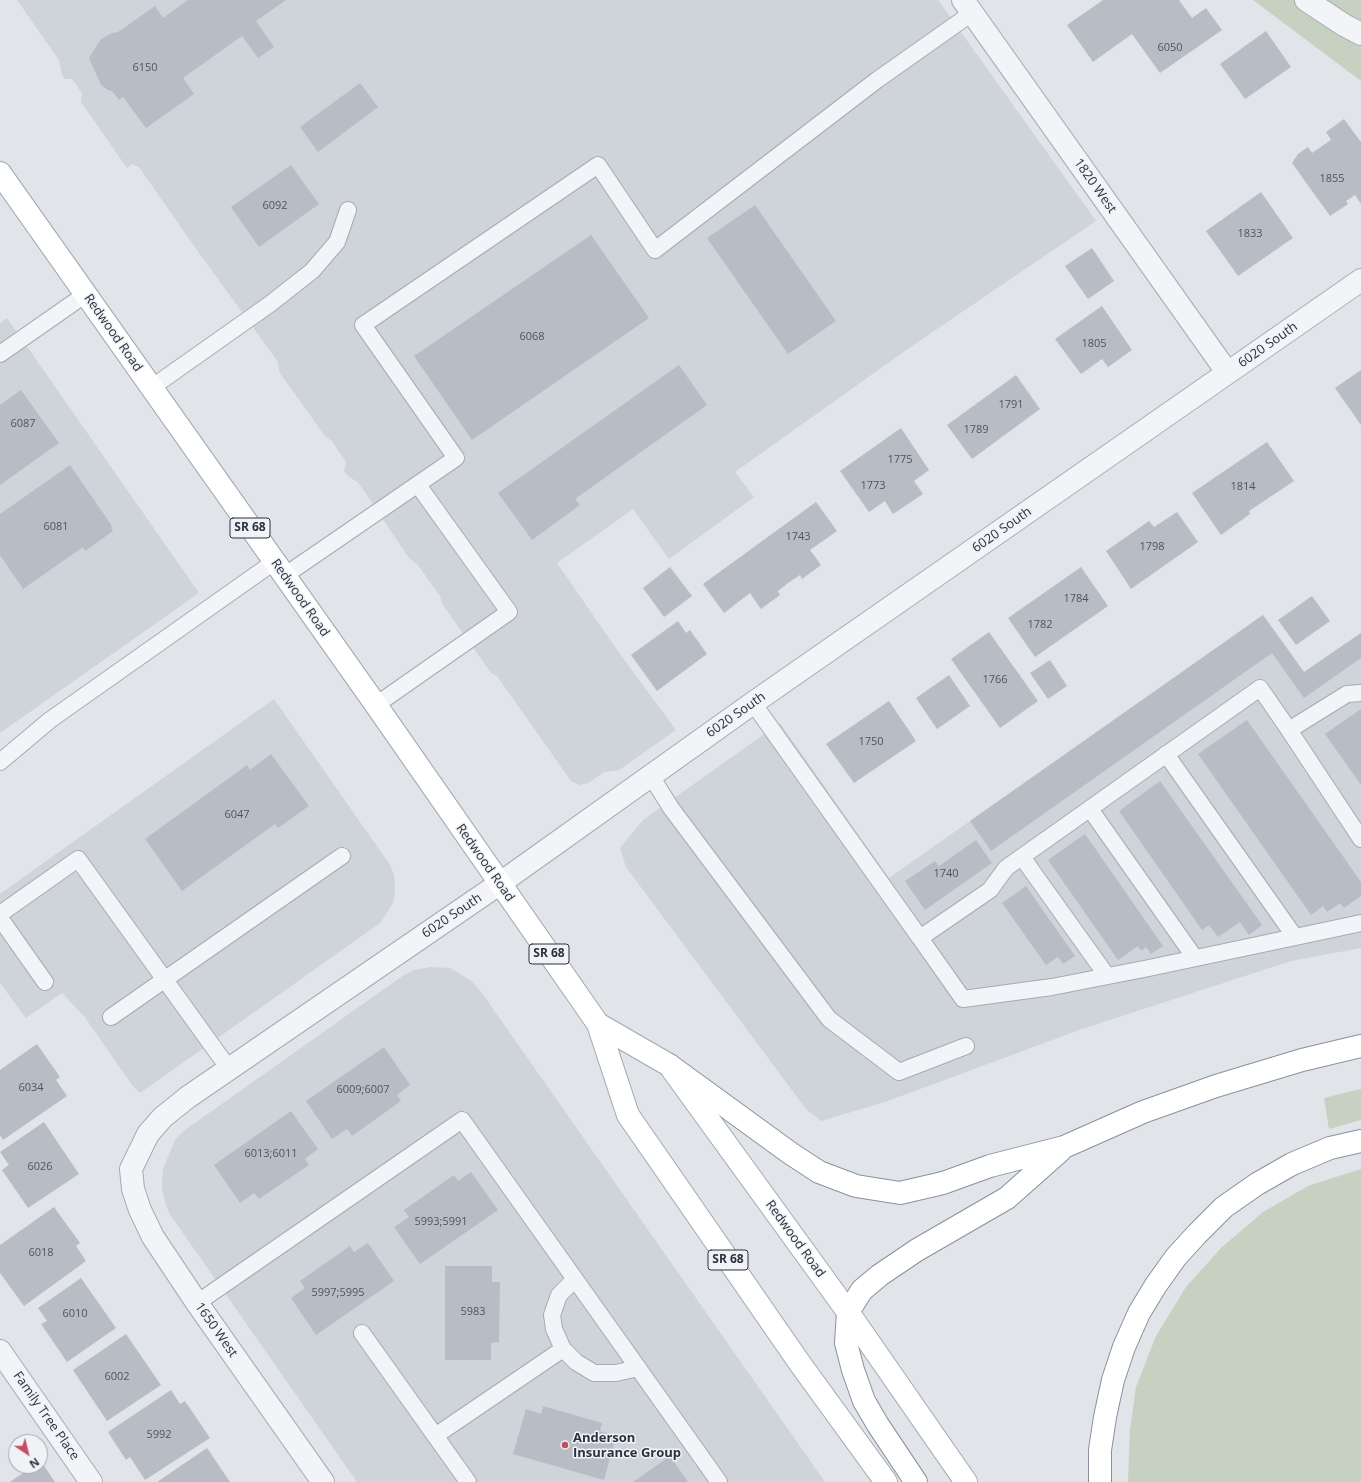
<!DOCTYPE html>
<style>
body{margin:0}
#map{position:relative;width:1361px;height:1482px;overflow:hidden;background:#e1e4e8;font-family:"Open Sans",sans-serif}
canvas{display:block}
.north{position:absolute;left:8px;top:1434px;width:40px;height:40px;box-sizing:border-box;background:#f0f2f6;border:1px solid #a1a5ad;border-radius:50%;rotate:145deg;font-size:11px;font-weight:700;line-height:16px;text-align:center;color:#2a323f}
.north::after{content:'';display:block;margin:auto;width:14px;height:18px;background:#c44f61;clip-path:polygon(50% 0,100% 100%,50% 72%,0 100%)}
</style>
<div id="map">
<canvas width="1361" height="1482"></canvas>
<div class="north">N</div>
</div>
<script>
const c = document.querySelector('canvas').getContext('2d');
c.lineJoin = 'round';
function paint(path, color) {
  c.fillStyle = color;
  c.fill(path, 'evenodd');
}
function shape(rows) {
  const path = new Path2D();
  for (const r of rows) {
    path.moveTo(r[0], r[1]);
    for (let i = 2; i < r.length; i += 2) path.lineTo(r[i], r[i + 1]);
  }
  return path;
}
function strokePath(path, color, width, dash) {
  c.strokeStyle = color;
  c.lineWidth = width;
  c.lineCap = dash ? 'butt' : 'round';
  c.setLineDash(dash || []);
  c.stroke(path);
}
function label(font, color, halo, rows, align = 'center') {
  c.font = font + ' "Open Sans",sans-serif';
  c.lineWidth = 3;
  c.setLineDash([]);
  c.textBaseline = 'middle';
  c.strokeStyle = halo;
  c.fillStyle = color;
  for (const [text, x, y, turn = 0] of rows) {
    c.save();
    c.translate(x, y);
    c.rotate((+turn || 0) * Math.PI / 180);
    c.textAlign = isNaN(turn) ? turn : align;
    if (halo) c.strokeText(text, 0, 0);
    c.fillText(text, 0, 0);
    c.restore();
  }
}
const built = shape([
 [17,0,938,0,1096,221,909,348,735,472,754,497,669,559,633,509,557,563,617,650,676,730,619,770,604,772,588,783,580,785,571,781,497,676,491,673,448,612,442,603,440,596,417,564,409,558,358,482,349,477,344,471,346,462,332,441,325,436,282,376,279,371,278,362,192,243,139,167,132,164,127,168,81,102,82,93,72,79,65,79,62,75,59,60],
 [7,318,199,593,0,733,0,323],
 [1263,615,1304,672,1361,633,1361,948,1291,961,1082,1029,885,1102,821,1121,806,1109,626,867,620,848,643,820,780,723,889,878],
 [274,699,390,865,394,875,395,890,393,903,380,923,373,928,140,1093,132,1085,84,1016,62,993,26,1018,0,983,0,894],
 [430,967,450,968,470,980,479,989,825,1482,357,1482,169,1213,165,1202,162,1187,163,1169,175,1140,185,1130,404,975,415,970]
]);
const green = shape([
 [1253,0,1361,0,1361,81],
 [1361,1089,1361,1120,1329,1129,1324,1098],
 [1361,1169,1361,1482,1128,1482,1130,1430,1136,1387,1156,1336,1186,1287,1221,1248,1263,1212,1308,1186]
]);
const building = shape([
 [188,0,286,0,256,21,274,47,258,58,242,36,183,78,194,94,146,128,123,97,119,100,112,91,108,90,101,85,89,58,101,39,112,33,118,32,155,6,163,18],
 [1103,0,1179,0,1192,18,1206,8,1222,30,1160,73,1132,34,1093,62,1067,25],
 [1266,31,1291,67,1245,99,1220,64],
 [360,83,378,107,318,152,300,127],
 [1344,119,1361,142,1361,204,1355,195,1346,201,1348,204,1330,216,1292,163,1298,154,1308,147,1312,153,1331,140,1326,132],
 [291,165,319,204,259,247,231,207],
 [1261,192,1293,238,1238,276,1206,231],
 [755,205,836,321,788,354,707,238],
 [591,235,649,318,472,440,414,356],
 [1092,248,1114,281,1088,299,1065,266],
 [1102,306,1132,350,1108,367,1102,359,1081,374,1055,339],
 [679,365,707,405,575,499,580,505,532,540,498,493],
 [1361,370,1361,425,1335,388],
 [1016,375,1040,409,972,459,947,425],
 [21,390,59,443,0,485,0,405],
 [901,428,929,470,914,481,923,494,893,514,885,501,869,512,840,471],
 [1267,442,1294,481,1249,511,1250,514,1221,535,1192,493],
 [70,465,112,526,111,528,113,531,85,551,83,547,23,589,0,555,0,514],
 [816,502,837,531,810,550,821,565,802,579,800,575,788,583,778,591,780,595,761,609,750,593,724,613,703,584],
 [1177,512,1198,542,1131,589,1106,551,1149,521,1154,527],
 [670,567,692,596,664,617,643,588],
 [1081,567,1108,606,1035,657,1008,618],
 [1312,596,1330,621,1296,645,1278,620],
 [1263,615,1304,672,1361,633,1361,658,1304,698,1272,653,991,851,970,821],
 [678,621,686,633,690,630,707,654,657,691,631,655],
 [989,632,1038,701,1000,728,951,659],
 [1050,660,1067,686,1048,699,1030,673],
 [949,675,970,706,937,729,916,698],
 [889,701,916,741,854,783,826,744],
 [1361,709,1361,785,1325,734],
 [1247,720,1361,882,1361,896,1344,908,1340,903,1327,912,1323,906,1311,915,1198,754],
 [271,754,309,806,278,828,275,824,182,891,145,839,247,765,250,770],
 [1160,781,1262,925,1249,935,1240,922,1218,937,1209,925,1202,930,1119,811],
 [1085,834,1163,946,1151,954,1146,947,1141,951,1138,946,1118,960,1048,860],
 [976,840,992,863,925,910,905,881,935,861,939,866],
 [1026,886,1075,956,1063,964,1058,957,1046,965,1002,903],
 [37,1044,60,1077,56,1080,67,1096,3,1140,0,1135,0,1070],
 [384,1047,410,1085,397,1095,401,1101,352,1136,347,1129,332,1139,306,1101],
 [291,1111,318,1149,305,1159,309,1165,259,1199,254,1193,240,1203,214,1165],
 [44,1122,79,1174,28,1208,2,1170,9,1165,0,1152],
 [471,1172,498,1210,420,1264,394,1227,409,1217,404,1210,454,1175,458,1181],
 [54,1207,80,1243,76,1246,86,1261,24,1306,0,1273,0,1245],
 [368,1243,394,1281,316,1335,291,1298,305,1288,300,1281,350,1246,354,1252],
 [445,1266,492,1266,492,1282,500,1282,499,1342,491,1343,491,1360,445,1360],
 [81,1278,116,1328,67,1362,41,1324,47,1321,38,1308],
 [126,1334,161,1385,107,1421,73,1370],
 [171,1390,180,1404,185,1401,210,1438,145,1480,130,1457,126,1460,108,1432],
 [543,1406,602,1423,600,1431,616,1436,604,1480,513,1454,526,1409,541,1414],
 [207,1448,230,1482,157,1482],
 [670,1456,688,1482,633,1482],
 [40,1460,55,1482,10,1482,33,1466,40,1466]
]);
const lane = shape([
 [0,354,86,294],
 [151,388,270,304,312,271,337,242,348,210],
 [284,576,456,458,363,325,598,165,655,250,877,80,972,13],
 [753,703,920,938,990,890,1006,868,1260,688,1289,730,1347,694,1361,693],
 [376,705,509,612,418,485],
 [1289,730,1361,839],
 [1166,754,1295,937],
 [0,762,50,720,274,562],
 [651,776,671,808,829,1019,899,1072,966,1046],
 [1090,809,1195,958],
 [1022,857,1107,976],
 [0,914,78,859,229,1069],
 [0,918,45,982],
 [920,938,963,999,1052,987,1149,968,1361,923],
 [111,1017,342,856],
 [575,1279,559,1295,552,1315,554,1329,563,1349,576,1362,594,1373,616,1373,638,1368],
 [197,1303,462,1120,719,1482],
 [362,1333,468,1482],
 [435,1436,563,1349]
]);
const street = shape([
 [963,0,1227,372],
 [1306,0,1344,25,1361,34],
 [0,1351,91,1482],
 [323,1482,197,1303,153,1237,140,1210,133,1189,131,1169,148,1134,163,1117,188,1097,499,884,753,703,1361,280]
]);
const primary = shape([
 [0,173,376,705,598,1024,628,1115,801,1365,886,1482],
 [598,1024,669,1065,848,1312,966,1482]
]);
const highway = shape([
 [669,1065,790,1153,819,1172,856,1186,900,1193,943,1183,990,1166,1064,1147,1143,1112,1216,1086,1302,1060,1361,1046],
 [916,1482,878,1425,864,1401,853,1370,846,1343,848,1312,862,1290,880,1275,917,1250,1007,1198,1060,1151],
 [1100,1482,1100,1450,1105,1417,1113,1380,1124,1347,1139,1313,1156,1285,1176,1257,1197,1234,1224,1207,1257,1184,1292,1164,1330,1148,1361,1141]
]);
const markers = [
 [565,1445,4,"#c44f61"]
];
const numberNames = [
 ["6050",1170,48],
 ["6150",145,68],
 ["1855",1332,179],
 ["6092",275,206],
 ["1833",1250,234],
 ["6068",532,337],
 ["1805",1094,344],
 ["1791",1011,405],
 ["6087",23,424],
 ["1789",976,430],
 ["1775",900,460],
 ["1773",873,486],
 ["1814",1243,487],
 ["6081",56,527],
 ["1743",798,537],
 ["1798",1152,547],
 ["1784",1076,599],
 ["1782",1040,625],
 ["1766",995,680],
 ["1750",871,742],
 ["6047",237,815],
 ["1740",946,874],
 ["6034",31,1088],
 ["6009;6007",363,1090],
 ["6013;6011",271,1154],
 ["6026",40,1167],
 ["5993;5991",441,1222],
 ["6018",41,1253],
 ["5997;5995",338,1293],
 ["5983",473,1312],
 ["6010",75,1314],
 ["6002",117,1377],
 ["5992",159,1435]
];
const shields = [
 [250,528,40],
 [549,954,40],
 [728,1260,40]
];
const shieldNames = [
 ["SR 68",250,528],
 ["SR 68",549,954],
 ["SR 68",728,1260]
];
const streetNames = [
 ["1820 West",1095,186,55],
 ["Redwood Road",113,333,55],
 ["6020 South",1268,345,-35],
 ["6020 South",1002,530,-35],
 ["Redwood Road",300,598,55],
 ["6020 South",736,715,-35],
 ["Redwood Road",485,863,55],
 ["6020 South",452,916,-34],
 ["Redwood Road",795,1239,54],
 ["1650 West",216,1330,55],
 ["Family Tree Place",46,1416,55]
];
const poiNames = [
 ["Anderson",573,1438],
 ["Insurance Group",573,1453]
];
paint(built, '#cfd3da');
paint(green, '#c6d1c2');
paint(building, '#b8bdc5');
strokePath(lane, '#a6abb2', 18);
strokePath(street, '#a6abb2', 24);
strokePath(primary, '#a1a8b3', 24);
strokePath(highway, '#89919e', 24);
strokePath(lane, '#f3f4f7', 16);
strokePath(street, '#f3f4f7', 22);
strokePath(primary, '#fff', 22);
strokePath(highway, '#fff', 22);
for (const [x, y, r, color] of markers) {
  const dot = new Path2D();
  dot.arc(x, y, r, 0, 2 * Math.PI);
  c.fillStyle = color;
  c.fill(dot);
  strokePath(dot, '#f0f2f6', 1.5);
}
label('11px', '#4e5560', null, numberNames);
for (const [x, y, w] of shields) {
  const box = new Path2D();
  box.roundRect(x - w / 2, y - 10, w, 20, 3);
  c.fillStyle = '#f0f2f6';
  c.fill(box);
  strokePath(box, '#2a323f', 1);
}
label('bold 12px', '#2a323f', null, shieldNames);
label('13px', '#2a323f', '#f0f2f6', streetNames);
label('bold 13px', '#2a323f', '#f0f2f6', poiNames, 'left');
</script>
